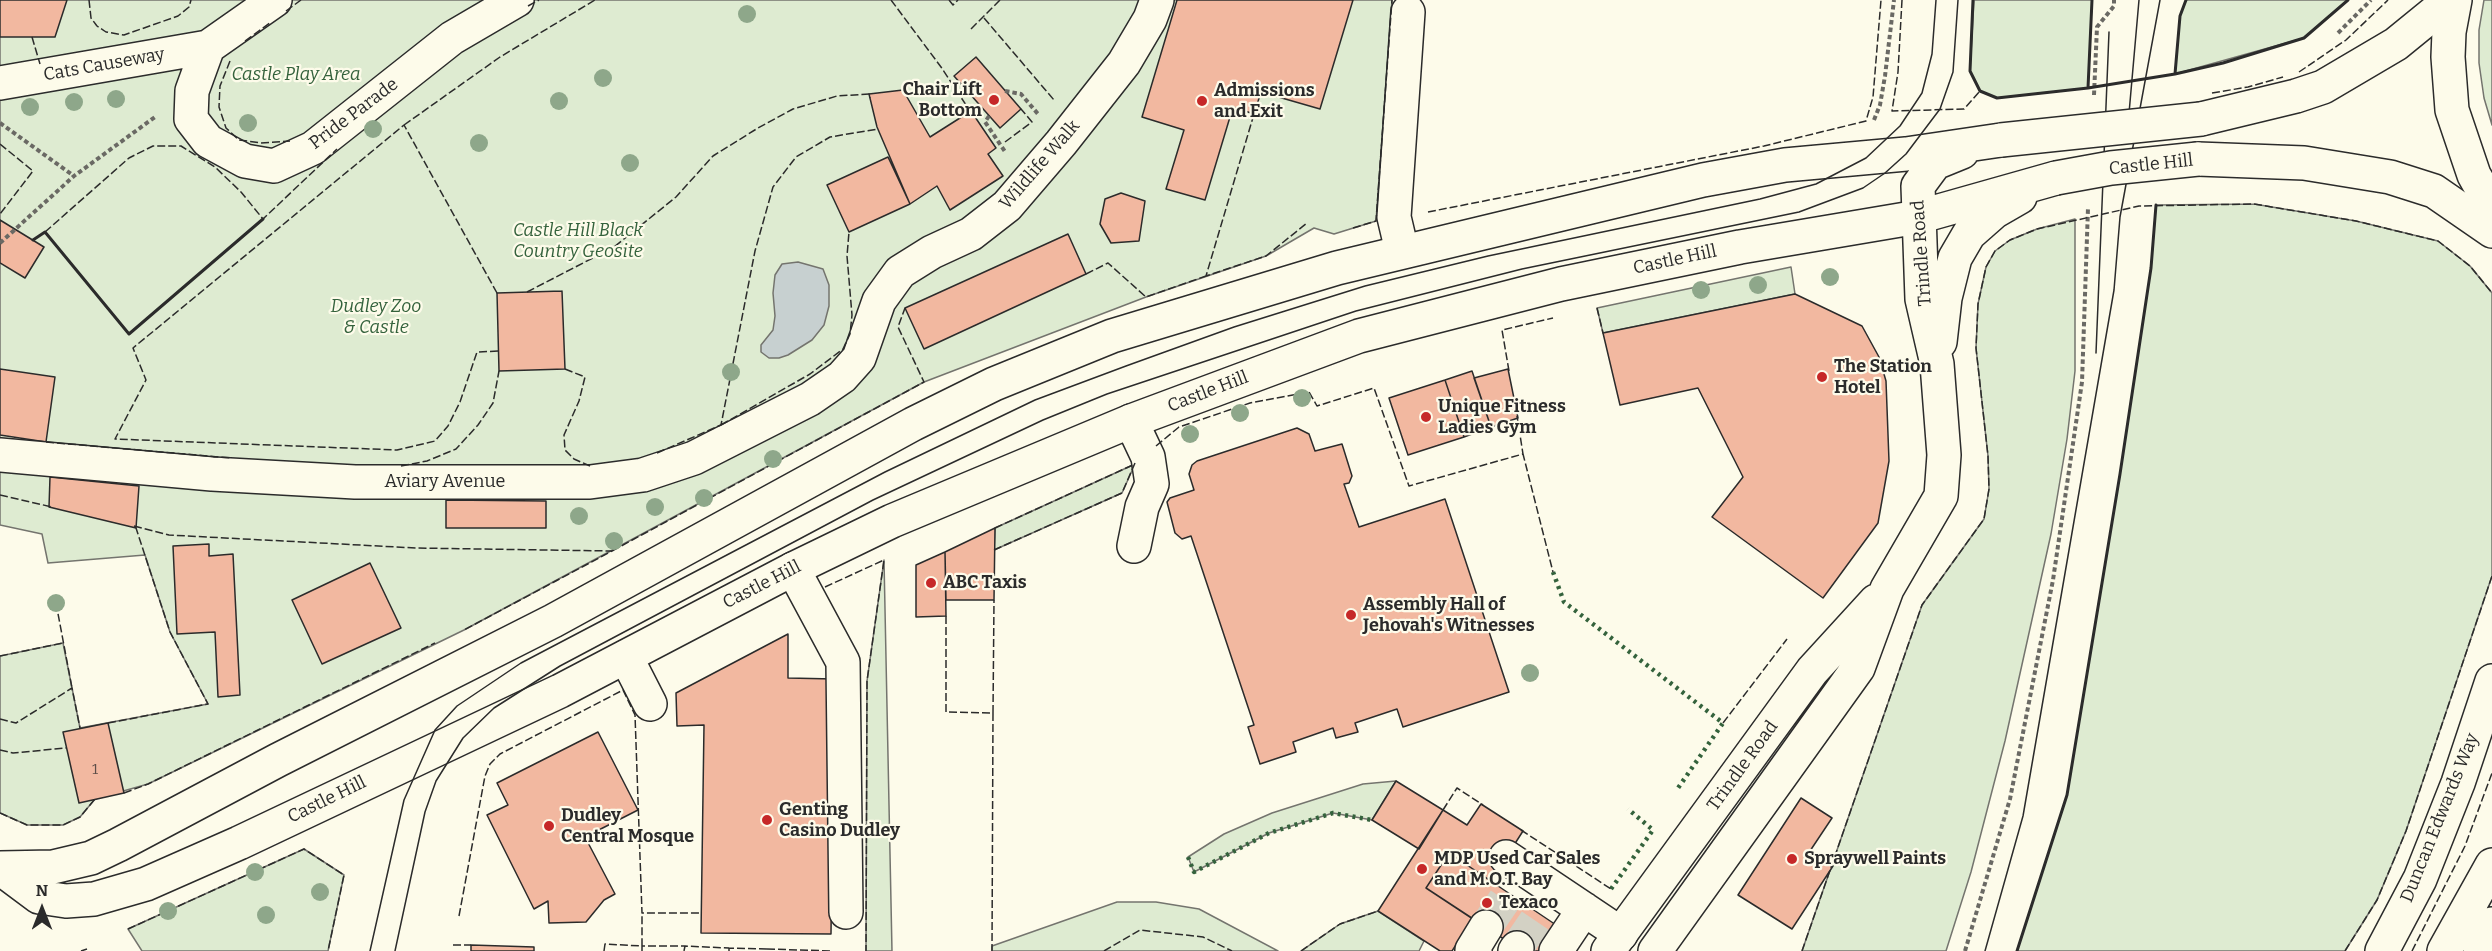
<!DOCTYPE html>
<style>
body{margin:0}
#map{position:relative;width:2492px;height:951px;overflow:hidden;background:#fdfbea;font-family:Bitter,serif}
canvas{display:block}
.north{position:absolute;left:12px;top:879px;width:60px;height:60px;-webkit-text-stroke:4px #fdfbea;paint-order:stroke;rotate:0deg;font-size:16px;font-weight:700;line-height:24px;text-align:center;color:#2b2b2b}
.north::after{content:'';display:block;margin:auto;width:21px;height:27px;background:#2b2b2b;clip-path:polygon(50% 0,100% 100%,50% 72%,0 100%)}
</style>
<div id="map">
<canvas width="2492" height="951"></canvas>
<div class="north">N</div>
</div>
<script>
const c = document.querySelector('canvas').getContext('2d');
c.lineJoin = 'round';
function paint(path, color) {
  c.fillStyle = color;
  c.fill(path, 'evenodd');
}
function shape(rows) {
  const path = new Path2D();
  for (const r of rows) {
    path.moveTo(r[0], r[1]);
    for (let i = 2; i < r.length; i += 2) path.lineTo(r[i], r[i + 1]);
  }
  return path;
}
function strokePath(path, color, width, dash) {
  c.strokeStyle = color;
  c.lineWidth = width;
  c.lineCap = dash ? 'butt' : 'round';
  c.setLineDash(dash || []);
  c.stroke(path);
}
function label(font, color, halo, rows, align = 'center') {
  c.font = font + ' Bitter,serif';
  c.lineWidth = 4.5;
  c.setLineDash([]);
  c.textBaseline = 'middle';
  c.strokeStyle = halo;
  c.fillStyle = color;
  for (const [text, x, y, turn = 0] of rows) {
    c.save();
    c.translate(x, y);
    c.rotate((+turn || 0) * Math.PI / 180);
    c.textAlign = isNaN(turn) ? turn : align;
    if (halo) c.strokeText(text, 0, 0);
    c.fillText(text, 0, 0);
    c.restore();
  }
}
const green = shape([
 [0,0,1392,0,1376,221,1334,234,1314,228,1266,256,1146,297,924,382,464,630,148,784,95,799,80,817,63,825,27,825,0,813,0,656,63,643,80,728,208,704,170,632,145,555,48,563,42,534,0,525,0,0],
 [1974,0,2092,0,2088,88,1997,98,1980,91,1970,71,1974,0],
 [2186,0,2348,0,2304,38,2175,74,2180,16,2186,0],
 [2484,0,2492,0,2492,125,2484,98,2479,63,2479,30,2484,0],
 [2254,204,2356,221,2438,241,2470,266,2492,293,2492,576,2406,831,2377,900,2345,951,2017,951,2067,795,2120,474,2151,268,2156,205,2254,204],
 [2075,219,2075,371,2067,439,2051,534,2005,741,1971,872,1946,951,1802,951,1922,605,1984,519,1989,489,1988,456,1976,348,1978,304,1986,267,1995,251,2010,240,2037,229,2075,219],
 [1791,267,1795,294,1603,333,1597,308,1791,267],
 [1135,464,1122,493,994,550,995,528,1135,464],
 [884,560,892,951,866,951,867,681,884,560],
 [1396,781,1372,820,1333,813,1269,833,1194,872,1188,857,1224,834,1272,813,1363,784,1396,781],
 [304,849,344,875,328,951,142,951,128,929,304,849],
 [1117,902,1156,902,1199,909,1278,951,992,951,992,946,1117,902],
 [1378,911,1424,941,1419,951,1301,951,1340,924,1378,911]
]);
const water = shape([
 [798,262,823,269,829,285,829,306,824,325,812,340,788,355,779,358,769,358,761,352,761,345,773,330,775,316,773,293,775,275,782,264,798,262]
]);
const building = shape([
 [0,0,67,0,55,37,0,37,0,0],
 [1177,0,1353,0,1320,109,1261,92,1254,114,1233,107,1205,200,1166,189,1184,130,1142,117,1177,0],
 [976,57,1021,109,1000,128,954,76,976,57],
 [903,90,930,137,971,111,996,148,988,154,1003,176,950,210,937,186,910,204,877,127,869,94,903,90],
 [888,157,910,204,849,232,827,185,888,157],
 [1121,193,1145,201,1139,241,1111,243,1100,224,1105,199,1121,193],
 [0,220,44,247,25,278,0,263,0,220],
 [1068,234,1086,274,924,349,905,308,1068,234],
 [562,291,565,369,499,371,497,293,562,291],
 [1795,294,1862,326,1879,357,1886,381,1889,461,1878,523,1823,598,1712,517,1743,477,1698,388,1620,405,1603,333,1795,294],
 [0,369,55,377,46,442,0,435,0,369],
 [1508,369,1518,418,1491,427,1474,378,1508,369],
 [1472,371,1491,427,1464,437,1445,380,1472,371],
 [1445,380,1464,437,1408,455,1389,398,1445,380],
 [1297,428,1309,434,1315,451,1342,444,1352,476,1349,483,1344,484,1359,527,1445,499,1509,692,1403,727,1397,709,1355,723,1358,732,1336,738,1333,728,1293,742,1296,752,1260,764,1248,727,1254,725,1191,536,1182,539,1175,533,1167,502,1170,498,1194,490,1189,474,1192,465,1197,461,1297,428],
 [50,477,139,486,136,528,49,507,50,477],
 [446,500,546,501,546,528,446,528,446,500],
 [995,528,994,600,946,600,945,552,995,528],
 [209,544,209,556,233,554,240,695,218,697,215,632,177,634,173,546,209,544],
 [945,552,946,616,916,617,916,565,945,552],
 [370,563,401,628,322,664,292,600,370,563],
 [788,634,788,678,834,679,831,934,701,933,704,725,677,726,676,693,788,634],
 [108,723,124,793,79,803,63,732,108,723],
 [598,732,638,810,585,837,615,894,604,900,586,922,549,923,548,901,534,909,487,815,508,805,497,783,598,732],
 [1396,781,1443,810,1419,849,1372,820,1396,781],
 [1801,798,1832,818,1810,851,1833,866,1792,929,1738,895,1801,798],
 [1481,804,1523,831,1491,881,1449,853,1426,888,1473,919,1452,951,1440,951,1378,911,1443,810,1467,825,1481,804],
 [1449,853,1568,933,1560,951,1522,951,1426,888,1449,853],
 [471,945,534,947,534,951,471,951,471,945]
]);
const minorTunnel = shape([
 [1486,927,1509,893],
 [1517,948,1540,914]
]);
const path = shape([
 [2338,33,2371,0],
 [1005,91,1021,94,1038,114],
 [2094,95,2097,27,2114,6,2114,0],
 [989,116,985,122,1006,153],
 [1874,120,1880,105,1885,76,1894,0],
 [0,123,74,176],
 [0,243,74,176,155,117],
 [1965,951,2010,799,2053,580,2082,382,2088,208]
]);
const minor = shape([
 [208,47,192,91,191,119,208,141,245,161,274,166,313,148,452,38,517,0],
 [0,83,208,47,275,0],
 [1402,251,1394,217,1408,12],
 [1131,421,1148,457,1152,484,1142,507,1134,546],
 [0,455,212,474,355,482,590,482,643,475,694,458,810,399,842,377,859,358,879,301,900,272,932,252,971,234,1007,206,1061,143,1124,63,1150,19,1157,0],
 [793,569,843,662,846,912],
 [626,657,650,704],
 [1506,857,1621,934],
 [1475,951,1472,950,1486,927],
 [1515,951,1517,948],
 [1556,951,1584,909]
]);
const major = shape([
 [2201,119,2296,96,2323,87,2396,44,2450,0],
 [2198,159,2304,163,2390,177,2434,191,2492,231],
 [1940,342,1945,298,1955,258,1969,234,1994,212,2020,197],
 [0,868,39,897,66,901,94,899,146,884,239,843,560,691,793,569,892,521,1131,421,1359,336,1561,284,1740,247,1918,217,2056,178],
 [0,868,53,867,91,858,118,845,278,760,553,621,913,424,994,384,1112,336,1337,268,1703,180,1785,165,1906,154,2001,140],
 [1608,951,1812,671,1876,601],
 [1655,951,1858,668,1887,589,1941,496,1944,455,1937,364,1922,299,1918,186,1935,163,1962,152]
]);
const highway = shape([
 [2455,0,2449,32,2448,57,2452,110,2474,175,2492,207],
 [2382,951,2420,879,2458,783,2492,681],
 [2444,951,2492,865],
 [2480,951,2492,924]
]);
const tram = shape([
 [2127,136,2139,0],
 [2096,353,2109,32],
 [370,951,404,800,435,730,457,706,521,663,885,472,1035,400,1126,366,1234,327,1365,286,1488,256,1760,199,1816,184,1866,158,1900,126,1922,93,1932,54,1936,0],
 [395,951,425,812,436,781,463,738,494,708,560,666,873,500,1043,420,1107,394,1356,311,1522,269,1799,212,1863,188,1885,173,1906,154,1940,109,1953,72,1958,0],
 [1985,951,2023,816,2114,290,2120,217,2160,0]
]);
const majorBridge = shape([
 [2001,140,2201,119],
 [2056,178,2111,168,2198,159]
]);
const hedge = shape([
 [1553,572,1564,602,1723,723,1676,791],
 [1188,857,1194,872,1269,833,1333,813,1372,820],
 [1611,889,1653,830,1628,809]
]);
const fence = shape([
 [89,0,91,18,97,26,106,32,124,35,178,16,189,7,191,0],
 [891,0,941,67,972,114],
 [949,0,953,5,958,0],
 [1902,0,1898,72,1892,111,1964,109,1980,91],
 [528,6,539,0],
 [286,11,301,0],
 [984,18,1054,100],
 [971,29,1000,0],
 [32,37,40,64],
 [245,41,271,22],
 [230,61,220,86,219,107,226,128,239,140,261,143,290,141],
 [2299,72,2346,40,2388,0],
 [2212,93,2248,87,2283,77],
 [1254,114,1206,276,1266,256,1307,223],
 [404,125,500,57,595,0],
 [1005,142,1032,122,1021,109],
 [0,144,33,171,0,214],
 [1428,212,1764,146,1866,121,1873,97,1881,0],
 [1353,228,1376,221,1392,0],
 [45,232,129,158,153,146,181,146,215,167,241,192,263,219,337,149],
 [1086,274,1108,263,1146,297,1206,276],
 [527,292,614,247,676,197,713,156,758,128,793,109,837,96,869,94,870,98],
 [1597,308,1603,333],
 [498,351,477,352,460,402,448,426,435,441,397,450,115,439,146,380,133,348,404,125,497,293,500,293],
 [565,369,585,377,579,401,564,435,565,450,574,459,590,466],
 [1509,371,1502,330,1553,318],
 [1517,416,1523,454],
 [721,425,810,374,843,349,850,334,852,315,847,256,849,232],
 [46,442,231,458],
 [1156,446,1179,427,1250,403,1309,392,1317,406,1374,388,1409,486,1523,454,1553,572],
 [657,453,721,425,755,251,773,187,796,157,830,137,878,129],
 [401,466,427,461,456,449,478,425,493,403,499,371],
 [0,495,52,507],
 [134,526,169,535,416,548,612,551,464,630],
 [995,528,1135,464],
 [994,550,1122,493,1135,463],
 [612,551,924,382,898,327,905,308],
 [825,587,884,560,867,681,866,951],
 [56,603,72,688],
 [946,616,946,712,993,713,992,951],
 [0,656,63,643],
 [993,713,994,600],
 [0,719,16,723,72,688,80,728],
 [108,723,208,704,170,632,136,528],
 [1723,723,1787,639],
 [0,750,13,753,66,748],
 [124,793,148,784,435,643],
 [1443,810,1457,788,1483,805],
 [0,813,27,825,63,825,80,817,95,799],
 [1521,830,1611,889],
 [459,916,485,776,490,764,500,754,623,690,635,715,642,913,701,913],
 [128,929,304,849,344,875,328,951],
 [453,945,471,945],
 [767,949,800,950],
 [800,950,832,951],
 [81,951,87,949],
 [604,951,605,944,642,946,642,913],
 [642,951,642,946,685,946],
 [684,951,685,946,729,948],
 [729,951,729,948,767,949],
 [1104,951,1140,930,1203,937,1232,951],
 [1301,951,1340,924,1378,911],
 [1802,951,1922,605,1984,519,1989,489,1988,456,1976,348,1978,304,1986,267,1995,251,2010,240,2037,229,2139,206,2254,204,2356,221,2438,241,2470,266,2492,293],
 [2345,951,2377,900,2406,831,2492,576],
 [2412,951,2465,846,2492,773]
]);
const wall = shape([
 [1973,0,1970,71,1980,91,1997,98,2088,88,2175,74,2223,63,2304,38,2348,0],
 [2175,74,2180,16,2186,0],
 [2088,88,2092,0],
 [33,240,45,232,129,334,263,219],
 [2017,951,2067,795,2120,474,2151,268,2156,205]
]);
const trees = [
 [747,14],
 [603,78],
 [116,99],
 [559,101],
 [74,102],
 [30,107],
 [248,123],
 [373,129],
 [479,143],
 [630,163],
 [1830,277],
 [1758,285],
 [1701,290],
 [731,372],
 [1302,398],
 [1240,413],
 [1190,434],
 [773,459],
 [704,498],
 [655,507],
 [579,516],
 [614,541],
 [56,603],
 [1530,673],
 [255,872],
 [320,892],
 [168,911],
 [266,915]
];
const markers = [
 [994,100,6,"#c62828"],
 [1202,101,6,"#c62828"],
 [1822,377,6,"#c62828"],
 [1426,417,6,"#c62828"],
 [931,583,6,"#c62828"],
 [1351,615,6,"#c62828"],
 [767,820,6,"#c62828"],
 [549,826,6,"#c62828"],
 [1792,859,6,"#c62828"],
 [1422,869,6,"#c62828"],
 [1487,903,6,"#c62828"]
];
const numberNames = [
 ["1",95,770]
];
const streetNames = [
 ["Cats Causeway",104,65,-10],
 ["Pride Parade",354,114,-37],
 ["Wildlife Walk",1040,165,-49],
 ["Castle Hill",2151,165,-6],
 ["Trindle Road",1922,253,-94],
 ["Castle Hill",1675,260,-12],
 ["Castle Hill",1208,392,-21],
 ["Aviary Avenue",445,482],
 ["Castle Hill",762,585,-27],
 ["Trindle Road",1743,766,-54],
 ["Castle Hill",327,800,-26],
 ["Duncan Edwards Way",2440,818,-68]
];
const parkNames = [
 ["Castle Play Area",296,75],
 ["Castle Hill Black",578,231],
 ["Country Geosite",578,252],
 ["Dudley Zoo",376,307],
 ["& Castle",376,328]
];
const poiNames = [
 ["Chair Lift",982,90,"right"],
 ["Bottom",982,111,"right"],
 ["Admissions",1214,91],
 ["and Exit",1214,112],
 ["The Station",1834,367],
 ["Hotel",1834,388],
 ["Unique Fitness",1438,407],
 ["Ladies Gym",1438,428],
 ["ABC Taxis",943,583],
 ["Assembly Hall of",1363,605],
 ["Jehovah's Witnesses",1363,626],
 ["Genting",779,810],
 ["Casino Dudley",779,831],
 ["Dudley",561,816],
 ["Central Mosque",561,837],
 ["MDP Used Car Sales",1434,859],
 ["and M.O.T. Bay",1434,880],
 ["Spraywell Paints",1804,859],
 ["Texaco",1499,903]
];
paint(green, '#deebd1');
strokePath(green, '#74746e', 1.5);
paint(water, '#c7d0d0');
strokePath(water, '#74746e', 1.5);
paint(building, '#f2b8a0');
strokePath(building, '#2b2b2b', 1.5);
strokePath(minorTunnel, '#d3d1c4', 33, [33, 16]);
strokePath(minor, '#2b2b2b', 36);
strokePath(major, '#2b2b2b', 36);
strokePath(highway, '#2b2b2b', 36);
strokePath(path, '#6a6964', 4, [4.5, 3]);
strokePath(minor, '#fdfbea', 33);
strokePath(major, '#fdfbea', 33);
strokePath(highway, '#fdfbea', 33);
strokePath(tram, '#2b2b2b', 1.5);
strokePath(majorBridge, '#2b2b2b', 36, []);
strokePath(majorBridge, '#fdfbea', 33);
strokePath(hedge, '#34623c', 4.5, [3, 4.5]);
strokePath(fence, '#2b2b2b', 1.5, [8, 3]);
strokePath(wall, '#2b2b2b', 3);
c.fillStyle = '#8ea78a';
for (const [x, y] of trees) {
  c.beginPath();
  c.arc(x, y, 9, 0, 2 * Math.PI);
  c.fill();
}
for (const [x, y, r, color] of markers) {
  const dot = new Path2D();
  dot.arc(x, y, r, 0, 2 * Math.PI);
  c.fillStyle = color;
  c.fill(dot);
  strokePath(dot, '#fdfbea', 2);
}
label('15px', '#5d4e48', null, numberNames);
label('18px', '#2b2b2b', '#fdfbea', streetNames);
label('italic 18px', '#34623c', '#fdfbea', parkNames);
label('bold 18px', '#2b2b2b', '#fdfbea', poiNames, 'left');
</script>
